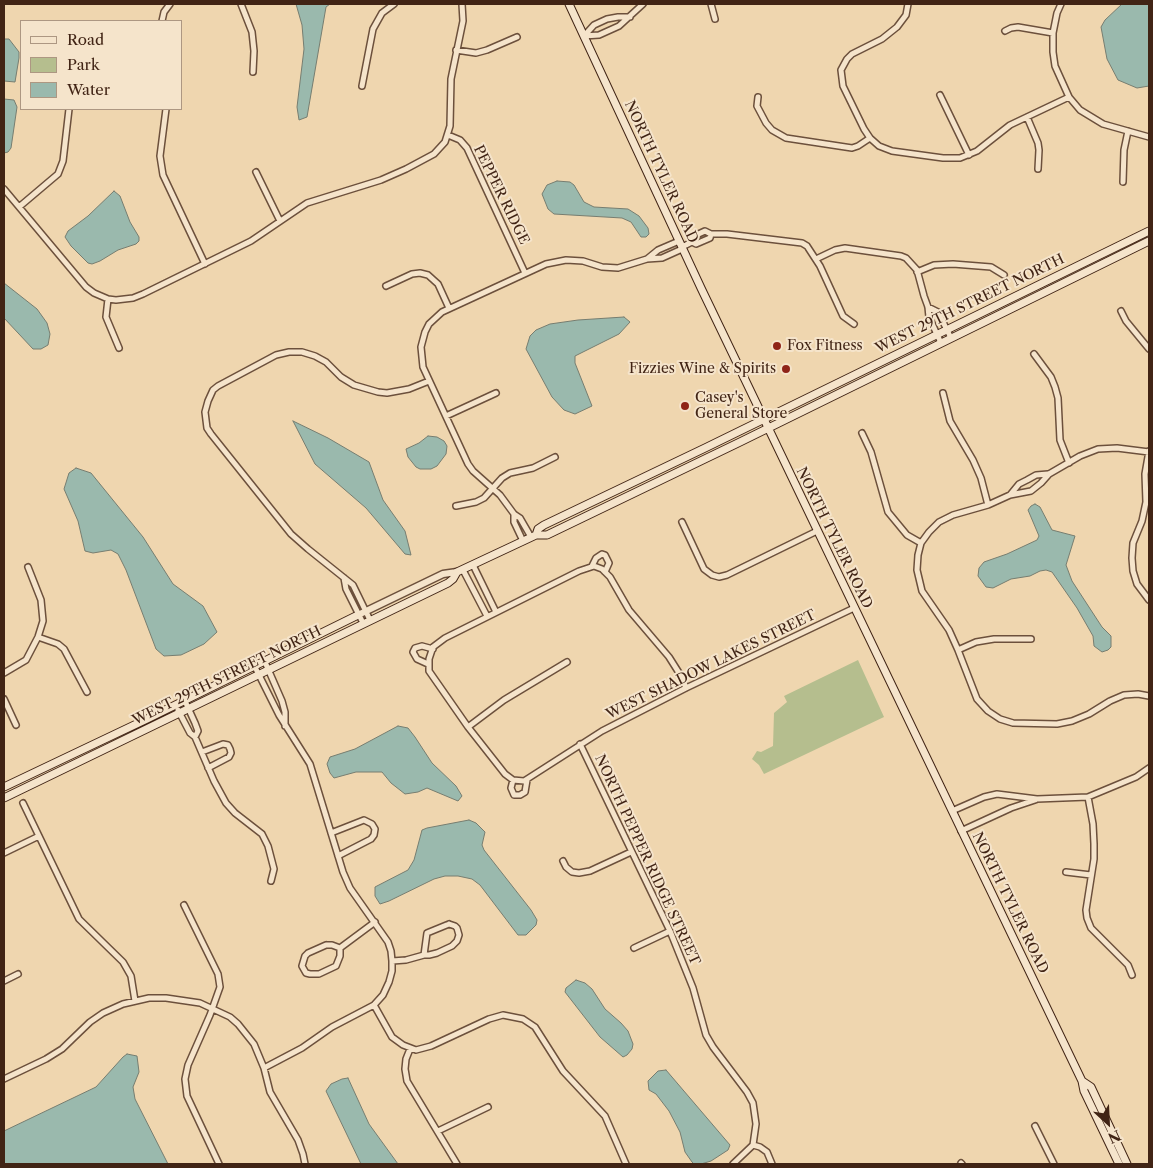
<!DOCTYPE html>
<style>
body{margin:0}
#map{position:relative;width:1153px;height:1168px;overflow:hidden;background:#efd6af;font-family:"Libre Caslon Text",serif}
canvas{display:block}
.frame{position:absolute;inset:0;border:5px solid #412415;pointer-events:none}
.legend{position:absolute;left:20px;top:20px;width:162px;height:90px;box-sizing:border-box;background:#f5e4cb;border:1px solid #ad9782;margin:0;padding:6px 9px;list-style:none;font-size:15px;color:#412415}
.legend li{display:flex;align-items:center;gap:10px;height:25px}
.legend b{width:25px;border:1px solid #ad9782}
.north{position:absolute;left:1083px;top:1098px;width:50px;height:50px;-webkit-text-stroke:4px #f5e4cb;paint-order:stroke;rotate:155deg;font-size:14px;font-weight:700;line-height:20px;text-align:center;color:#412415}
.north::after{content:'';display:block;margin:auto;width:18px;height:22px;background:#412415;clip-path:polygon(50% 0,100% 100%,50% 72%,0 100%)}
</style>
<div id="map">
<canvas width="1153" height="1168"></canvas>
<div class="frame"></div>
<ul class="legend">
<li><b style="height:6px;background:#f5e4cb"></b>Road</li>
<li><b style="height:14px;background:#b5be8e"></b>Park</li>
<li><b style="height:14px;background:#9ab9ad"></b>Water</li>
</ul>
<div class="north">N</div>
</div>
<script>
const c = document.querySelector('canvas').getContext('2d');
c.lineJoin = 'round';
function paint(path, color) {
  c.fillStyle = color;
  c.fill(path, 'evenodd');
}
function shape(rows) {
  const path = new Path2D();
  for (const r of rows) {
    path.moveTo(r[0], r[1]);
    for (let i = 2; i < r.length; i += 2) path.lineTo(r[i], r[i + 1]);
  }
  return path;
}
function strokePath(path, color, width, dash) {
  c.strokeStyle = color;
  c.lineWidth = width;
  c.lineCap = dash ? 'butt' : 'round';
  c.setLineDash(dash || []);
  c.stroke(path);
}
function label(font, color, halo, rows, align = 'center') {
  c.font = font + ' "Libre Caslon Text",serif';
  c.lineWidth = 4;
  c.setLineDash([]);
  c.textBaseline = 'middle';
  c.strokeStyle = halo;
  c.fillStyle = color;
  for (const [text, x, y, turn = 0] of rows) {
    c.save();
    c.translate(x, y);
    c.rotate((+turn || 0) * Math.PI / 180);
    c.textAlign = isNaN(turn) ? turn : align;
    if (halo) c.strokeText(text, 0, 0);
    c.fillText(text, 0, 0);
    c.restore();
  }
}
const green = shape([
 [858,660,884,717,764,774,759,765,752,759,757,751,761,752,773,746,774,713,787,702,784,696]
]);
const water = shape([
 [296,4,330,4,326,7,307,117,299,120,297,107,304,49,302,25,296,4],
 [1122,4,1149,4,1149,86,1137,88,1118,80,1107,59,1101,27,1105,20,1122,4],
 [4,39,9,39,19,52,19,58,15,82,4,81,4,39],
 [4,99,14,100,17,107,11,148,8,152,4,153,4,99],
 [557,181,570,182,574,185,584,202,594,207,628,209,639,216,648,228,649,234,646,237,641,237,631,222,622,218,554,214,548,209,542,194,547,185,557,181],
 [114,191,120,196,130,222,139,237,139,241,136,244,118,250,100,261,92,264,88,263,71,246,65,237,68,231,88,216,114,191],
 [4,283,37,309,47,323,50,334,48,345,41,349,33,349,4,318,4,283],
 [624,317,630,322,619,334,575,356,575,363,592,406,575,414,564,410,552,397,526,349,530,336,536,330,550,324,578,320,624,317],
 [293,421,328,438,369,462,383,500,405,531,411,555,405,554,366,508,315,464,293,421],
 [428,436,437,437,444,441,447,446,446,454,437,466,431,469,420,469,416,467,408,457,406,449,419,443,428,436],
 [76,468,91,473,143,537,173,584,203,606,217,632,204,644,181,655,164,656,156,649,126,570,118,554,111,550,93,553,85,551,78,521,64,489,69,473,76,468],
 [1035,504,1040,507,1052,530,1075,536,1066,565,1072,581,1102,627,1111,636,1111,647,1108,650,1102,652,1094,646,1093,636,1077,608,1052,572,1046,570,1040,571,1030,576,1011,579,993,588,986,587,978,576,979,568,984,562,1007,554,1037,540,1039,536,1028,510,1031,506,1035,504],
 [398,726,408,728,415,737,432,763,456,786,462,796,458,801,427,788,418,792,405,794,391,783,382,772,356,772,334,778,330,773,327,764,330,757,355,749,398,726],
 [469,820,476,823,485,832,482,845,484,850,531,910,537,920,536,925,526,935,518,935,480,885,472,879,458,876,445,876,434,879,389,901,380,904,375,896,375,887,408,870,414,860,422,830,427,828,469,820],
 [576,980,585,983,592,989,605,1009,621,1023,628,1031,633,1044,632,1049,627,1055,623,1057,600,1037,565,992,566,988,576,980],
 [127,1054,137,1056,139,1072,133,1087,135,1099,168,1164,4,1164,4,1131,96,1087,123,1057,127,1054],
 [666,1070,730,1145,728,1150,711,1161,701,1164,694,1164,692,1162,685,1152,680,1132,669,1111,656,1094,649,1090,648,1081,658,1071,666,1070],
 [348,1078,369,1124,398,1164,361,1164,326,1091,331,1084,342,1079,348,1078]
]);
const minor = shape([
 [241,4,252,32,254,51,253,72],
 [711,4,715,19],
 [908,4,906,15,897,27,882,39,852,54,847,59,841,70,843,86,864,129,870,138,879,146,892,151,943,158,960,158,977,151,1010,125,1069,97],
 [1061,4,1057,13,1053,33,1053,52,1055,66,1069,97,1080,110,1103,124,1149,137],
 [162,21,164,12,170,4],
 [1005,31,1011,28,1018,27,1053,33],
 [584,36,599,35,619,26,643,4],
 [584,36,594,25,607,19,618,17,630,17],
 [456,50,476,53,487,50,517,37],
 [362,86,373,29,382,13,394,4],
 [940,95,969,155],
 [758,97,757,106,766,123,772,130,786,138,852,148,858,146,870,138],
 [166,109,160,156,163,175,205,264],
 [1027,117,1038,143,1039,150,1038,169],
 [448,135,460,140,467,148,525,273],
 [256,172,280,221],
 [1123,182,1124,150,1128,131],
 [4,189,86,287,94,293,108,299,116,300,133,298,143,294,251,241,307,203,381,180,406,169,434,154,445,142,450,126,451,79,463,21,462,4],
 [19,207,58,174,63,161,69,109],
 [711,234,727,234,802,243,807,246,820,266,843,316,854,324],
 [682,247,692,242,696,244,710,238,711,234,705,231,692,237,692,242],
 [647,259,658,250,679,241],
 [816,259,835,250,845,248,901,256,906,258,917,270,924,296,928,307,929,317,941,343],
 [917,272,934,265,953,264,991,267,1004,275],
 [386,286,412,274,420,273,428,275,438,284,449,308],
 [108,299,106,317,119,348],
 [928,307,938,312,951,338],
 [1121,311,1126,321,1149,349],
 [1034,354,1051,377,1055,387,1058,398,1060,440,1069,463],
 [943,393,950,421,973,460,981,478,988,505],
 [446,416,496,393],
 [862,433,871,452,888,512,907,535,921,543],
 [1149,451,1145,474,1146,502,1142,521,1133,543,1132,558,1133,571,1137,584,1149,600],
 [1149,452,1117,448,1098,449,1080,456,1049,474,1041,483,1031,491,1010,495,988,505,953,515,939,522,929,532,921,543,918,555,917,570,922,591,949,630,958,650,977,699,988,711,1000,719,1013,723,1057,724,1072,721,1089,714,1110,701,1124,695,1138,694,1149,696],
 [1010,495,1019,484,1027,480,1036,475,1048,474],
 [456,506,476,502,484,498,502,478,510,473,533,468,555,457],
 [514,514,514,522,523,541],
 [682,522,704,569,712,575,719,577,727,575,817,531],
 [531,537,520,518,514,514,500,495,473,471,468,464,423,367,421,347,425,332,429,324,442,312,546,264,566,260,583,261,602,267,618,268,647,259,662,258,682,249],
 [473,565,496,612],
 [592,566,596,558,602,554,605,555,609,563,605,572],
 [463,570,487,616],
 [344,578,346,589,363,623],
 [370,620,353,585,308,549,291,534,211,434,207,428,205,412,208,401,213,390,218,386,276,355,289,352,302,352,315,356,326,362,341,377,354,385,378,392,387,393,409,389,429,381],
 [38,637,58,644,64,649,87,692],
 [958,650,976,642,994,639,1031,639],
 [265,662,282,701,285,712,285,726],
 [428,664,417,659,413,652,415,648,422,646,433,649],
 [255,667,279,715,310,764,343,872,350,888,388,942,391,951,392,961,392,971,389,982,383,995,374,1005,332,1027,302,1048,264,1068],
 [4,673,26,660,38,637,43,621,41,600,28,567],
 [686,688,681,676,669,657,629,610,610,577,602,569,594,566,579,571,445,638,433,647,429,659,429,671,468,727,505,774,513,780,524,781,602,731,686,688,854,608],
 [4,699,16,725],
 [185,701,195,723,198,731,195,737],
 [178,710,190,733,195,737,214,781,226,803,235,813,262,834,268,846,274,869,271,881],
 [468,727,504,700,567,662],
 [580,744,670,931,693,988,706,1035,713,1047,747,1092,753,1103,756,1124,753,1145],
 [202,752,223,744,228,745,230,749,231,753,229,757,208,768],
 [513,780,511,788,514,795,520,795,525,792,527,780],
 [1088,797,1093,824,1094,844,1094,859,1086,910,1087,918,1091,928,1128,965,1132,975],
 [23,803,79,919,123,962,131,976,135,1001],
 [952,811,984,797,997,794,1037,799,1088,797,1136,777,1149,768],
 [961,831,1011,808,1035,800],
 [331,833,364,820,372,824,375,829,374,835,371,839,338,856],
 [4,853,39,836],
 [563,861,566,867,572,872,579,873,590,871,631,852],
 [1066,872,1091,875],
 [184,905,218,974,220,987,210,1015,188,1065,185,1079,187,1096,219,1164],
 [449,924,455,926,457,928,459,935,457,941,452,946,437,953,429,955,424,955,427,933,449,924],
 [326,945,332,945,340,948,340,956,336,966,319,974,310,974,306,973,302,966,305,956,308,953,326,945],
 [340,948,375,922],
 [634,948,670,931],
 [392,961,406,960,424,955],
 [4,981,18,974],
 [374,1005,392,1037,403,1045,416,1050,431,1046,489,1019,503,1015,523,1019,535,1027,563,1071,605,1116,626,1164],
 [410,1049,406,1059,405,1069,407,1081,457,1164],
 [4,1079,46,1059,62,1049,90,1022,103,1013,123,1004,149,998,166,998,200,1003,230,1017,238,1024,254,1044,264,1068,270,1092,298,1140,303,1154,305,1164],
 [1035,1126,1054,1164],
 [438,1131,488,1107],
 [753,1145,760,1147,767,1152,772,1164],
 [961,1163,962,1164],
 [733,1164,753,1145]
]);
const tertiary = shape([
 [358,615,443,574,457,572]
]);
const secondary = shape([
 [569,4,701,288,1082,1081,1084,1091,1119,1164],
 [536,535,538,529,544,525,705,448,1149,231],
 [4,787,147,719,358,615],
 [4,798,448,583,453,579,457,572,536,535,547,535,738,443,1149,241],
 [1082,1081,1091,1087,1127,1164]
]);
const markers = [
 [777,346,5,"#8f2418"],
 [786,369,5,"#8f2418"],
 [685,406,5,"#8f2418"]
];
const streetNames = [
 ["NORTH TYLER ROAD",661,172,65],
 ["PEPPER RIDGE",501,195,64],
 ["WEST 29TH STREET NORTH",970,304,-26],
 ["NORTH TYLER ROAD",834,538,64],
 ["WEST SHADOW LAKES STREET",711,665,-26],
 ["WEST 29TH STREET NORTH",227,676,-26],
 ["NORTH PEPPER RIDGE STREET",647,860,65],
 ["NORTH TYLER ROAD",1010,903,64]
];
const poiNames = [
 ["Fox Fitness",787,346],
 ["Fizzies Wine & Spirits",776,369,"right"],
 ["Casey's",695,398],
 ["General Store",695,414]
];
paint(green, '#b5be8e');
paint(water, '#9ab9ad');
strokePath(water, '#767d70', 1);
strokePath(minor, '#6c503c', 8);
strokePath(tertiary, '#6c503c', 9);
strokePath(secondary, '#412415', 9);
strokePath(minor, '#f5e4cb', 5);
strokePath(tertiary, '#f5e4cb', 6);
strokePath(secondary, '#f5e4cb', 7);
for (const [x, y, r, color] of markers) {
  const dot = new Path2D();
  dot.arc(x, y, r, 0, 2 * Math.PI);
  c.fillStyle = color;
  c.fill(dot);
  strokePath(dot, '#f5e4cb', 2);
}
label('14px', '#412415', '#f5e4cb', streetNames);
label('14px', '#412415', '#f5e4cb', poiNames, 'left');
</script>
